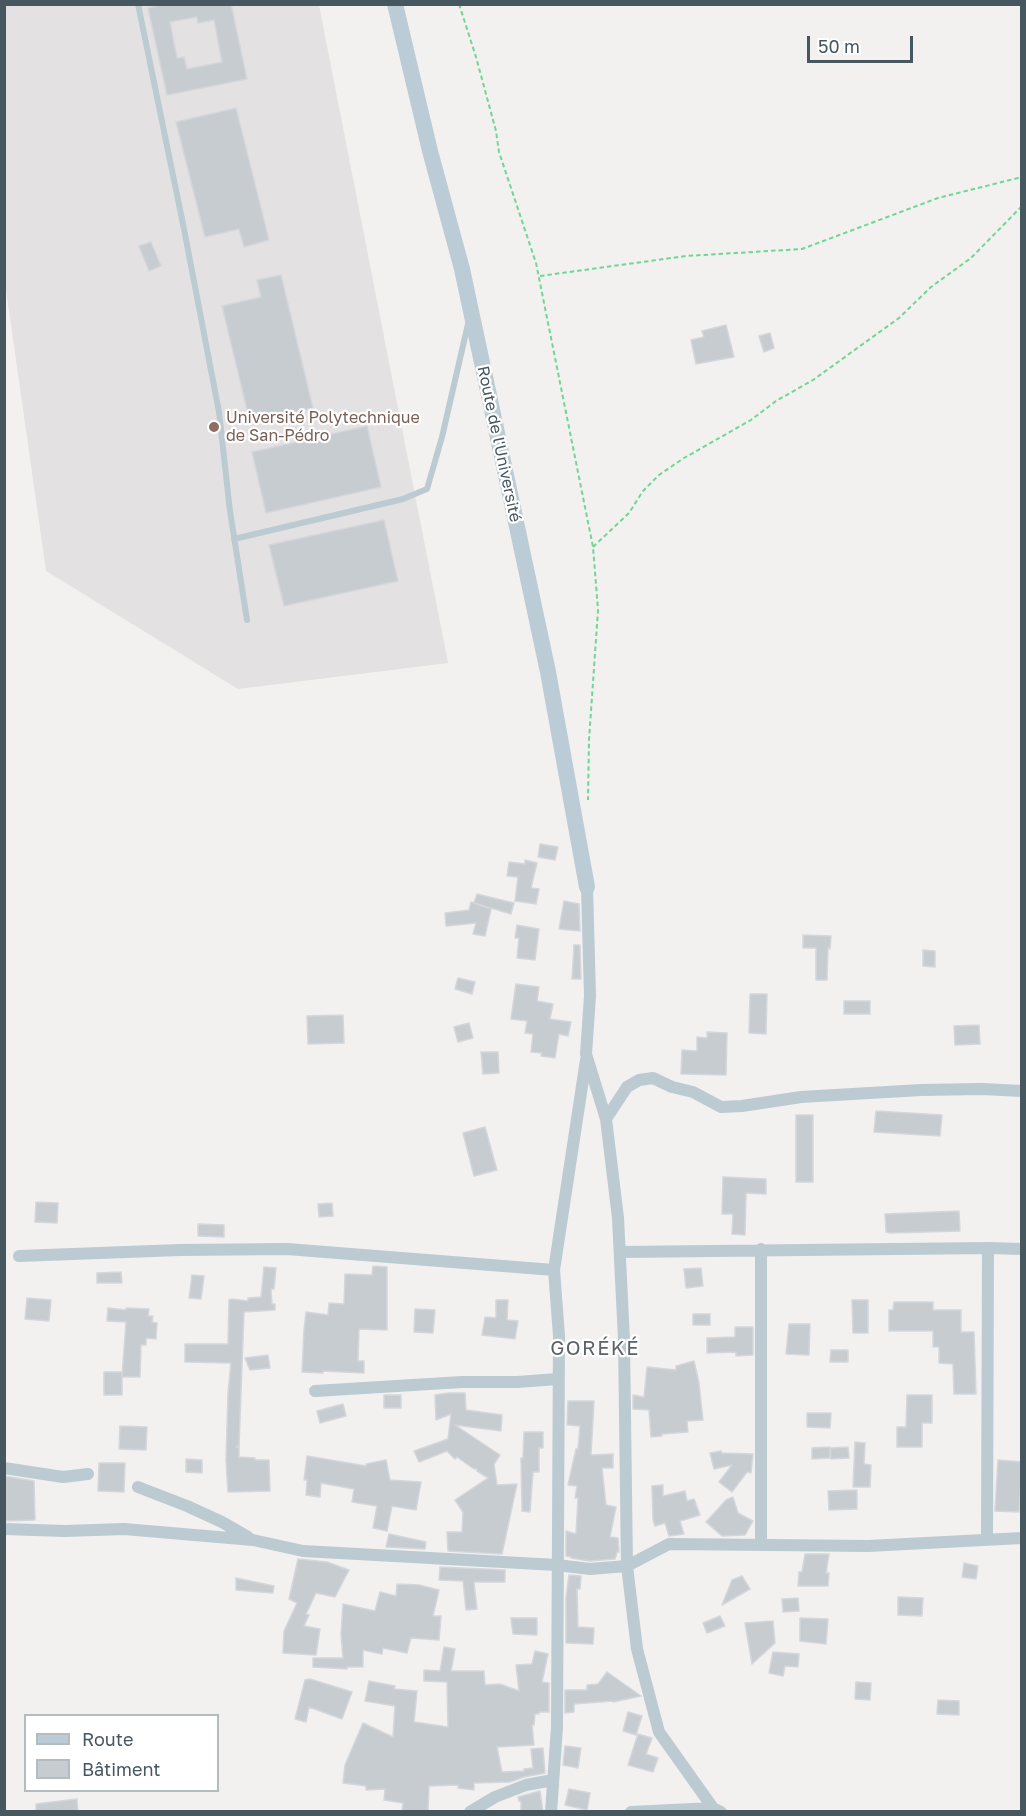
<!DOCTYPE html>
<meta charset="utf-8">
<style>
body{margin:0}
#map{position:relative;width:1026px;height:1816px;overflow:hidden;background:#f3f0f0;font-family:"Golos Text",sans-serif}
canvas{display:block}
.frame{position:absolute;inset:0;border:6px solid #465760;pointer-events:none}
.legend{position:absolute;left:24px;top:1714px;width:195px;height:78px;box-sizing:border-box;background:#fff;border:2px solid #b5bcbf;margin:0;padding:8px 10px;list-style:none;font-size:18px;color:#465760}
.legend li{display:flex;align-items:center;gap:12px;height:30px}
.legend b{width:30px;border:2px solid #b5bcbf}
.scale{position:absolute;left:807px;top:36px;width:106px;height:27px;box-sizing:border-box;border:3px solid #465760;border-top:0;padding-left:8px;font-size:18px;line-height:21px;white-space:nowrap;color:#465760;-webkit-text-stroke:4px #fff;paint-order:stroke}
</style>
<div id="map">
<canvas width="1026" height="1816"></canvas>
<div class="frame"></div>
<ul class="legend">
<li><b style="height:8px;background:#bcccd6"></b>Route</li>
<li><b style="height:16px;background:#c7ccd0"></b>Bâtiment</li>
</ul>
<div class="scale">50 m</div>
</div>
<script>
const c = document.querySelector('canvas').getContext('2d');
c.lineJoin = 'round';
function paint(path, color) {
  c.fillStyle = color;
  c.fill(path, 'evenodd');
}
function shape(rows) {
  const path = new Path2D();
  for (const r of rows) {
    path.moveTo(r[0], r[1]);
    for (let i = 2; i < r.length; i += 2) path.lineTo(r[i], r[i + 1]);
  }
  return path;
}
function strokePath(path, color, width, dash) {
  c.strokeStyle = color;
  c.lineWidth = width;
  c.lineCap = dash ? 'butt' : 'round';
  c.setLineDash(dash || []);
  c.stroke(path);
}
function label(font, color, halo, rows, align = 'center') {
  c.font = font + ' "Golos Text",sans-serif';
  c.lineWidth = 4.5;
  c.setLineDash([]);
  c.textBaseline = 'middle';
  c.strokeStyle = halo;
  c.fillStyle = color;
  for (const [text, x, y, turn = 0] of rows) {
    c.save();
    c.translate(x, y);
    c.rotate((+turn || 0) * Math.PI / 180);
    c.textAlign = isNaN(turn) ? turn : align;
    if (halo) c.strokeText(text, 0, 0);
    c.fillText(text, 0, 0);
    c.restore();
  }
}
const education = shape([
 [4,5,319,5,448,663,238,689,46,571,5,283]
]);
const building = shape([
 [166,4,231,4,247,79,167,95,148,8,166,4],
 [197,17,198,23,214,20,222,62,187,69,184,57,177,58,170,22,197,17],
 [236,108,269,240,244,247,239,229,205,237,176,122,236,108],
 [151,242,161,266,149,271,139,246,151,242],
 [281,275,313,408,250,422,222,306,261,297,257,280,281,275],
 [726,325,734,357,696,364,691,340,704,337,702,331,726,325],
 [770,333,774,348,764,352,759,336,770,333],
 [367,426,381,487,266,513,252,452,367,426],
 [384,520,398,581,284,606,269,545,384,520],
 [540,844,558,847,555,860,538,857,540,844],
 [525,860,537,863,531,888,539,889,536,904,515,901,518,877,507,876,509,862,525,864,525,860],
 [477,894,514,903,511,914,474,903,477,894],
 [564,901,579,904,580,931,559,929,564,901],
 [471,902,491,909,485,936,473,934,476,923,446,926,445,913,469,910,471,902],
 [517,925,539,929,535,960,517,958,519,938,515,938,517,925],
 [803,935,831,936,830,949,828,948,827,980,816,980,816,948,803,948,803,935],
 [574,945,580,945,581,979,572,979,574,945],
 [923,950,935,951,935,967,923,966,923,950],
 [458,978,475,982,472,994,455,989,458,978],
 [516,984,539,987,537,1001,553,1004,550,1019,571,1022,568,1036,559,1034,555,1058,541,1056,542,1053,531,1052,533,1034,525,1033,527,1021,511,1019,516,984],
 [750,994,767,994,766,1034,749,1033,750,994],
 [844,1001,870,1001,870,1014,844,1014,844,1001],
 [343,1015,344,1043,308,1044,307,1016,343,1015],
 [469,1023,473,1038,458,1042,454,1027,469,1023],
 [979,1025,980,1044,955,1045,954,1026,979,1025],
 [707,1032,727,1033,726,1075,681,1074,682,1050,697,1051,697,1037,707,1038,707,1032],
 [481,1052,498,1052,499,1073,483,1074,481,1052],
 [876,1111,942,1115,940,1136,874,1132,876,1111],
 [796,1115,813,1115,813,1182,796,1182,796,1115],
 [485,1127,497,1170,474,1176,463,1133,485,1127],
 [723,1177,766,1179,766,1194,746,1193,745,1235,732,1234,733,1214,722,1214,723,1177],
 [36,1202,58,1203,57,1223,35,1222,36,1202],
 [332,1203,333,1216,319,1217,318,1204,332,1203],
 [959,1211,960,1231,890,1233,886,1232,885,1214,959,1211],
 [198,1224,224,1225,224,1237,198,1236,198,1224],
 [373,1266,387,1267,387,1330,359,1329,358,1361,364,1361,364,1373,323,1371,323,1373,302,1372,304,1330,306,1312,328,1315,329,1303,344,1304,345,1274,372,1275,373,1266],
 [264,1267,276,1268,274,1289,271,1289,272,1304,275,1304,275,1310,244,1312,239,1446,236,1447,239,1447,239,1457,255,1458,255,1460,269,1460,270,1491,228,1492,226,1460,228,1393,231,1363,185,1362,185,1344,228,1344,229,1300,232,1299,248,1301,248,1298,261,1297,264,1267],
 [701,1268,703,1286,686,1288,684,1269,701,1268],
 [121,1272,122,1283,97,1283,97,1273,121,1272],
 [192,1275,204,1276,201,1299,189,1298,192,1275],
 [27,1298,51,1300,49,1321,25,1319,27,1298],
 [496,1300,508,1300,507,1320,518,1321,515,1339,482,1335,485,1317,496,1318,496,1300],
 [852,1300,868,1300,868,1333,853,1333,852,1300],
 [894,1302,933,1302,933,1310,961,1310,961,1332,974,1332,976,1394,954,1394,953,1364,939,1363,939,1347,933,1347,933,1331,889,1331,889,1310,893,1310,894,1302],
 [108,1308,126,1310,126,1308,149,1309,148,1316,153,1316,152,1322,157,1323,156,1339,146,1338,146,1345,141,1345,140,1377,122,1377,126,1322,107,1321,108,1308],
 [415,1309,435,1310,433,1333,414,1332,415,1309],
 [693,1314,710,1314,710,1325,693,1325,693,1314],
 [789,1324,810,1324,809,1355,786,1354,789,1324],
 [735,1327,753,1327,753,1355,736,1356,736,1352,707,1353,707,1338,735,1337,735,1327],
 [831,1350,848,1350,848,1362,830,1362,831,1350],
 [268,1355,270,1368,250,1370,245,1358,268,1355],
 [694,1361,699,1383,703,1420,687,1421,688,1432,662,1434,662,1436,651,1437,649,1410,633,1409,633,1395,644,1397,647,1367,676,1370,676,1366,694,1361],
 [104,1372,122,1372,122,1395,104,1395,104,1372],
 [448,1393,465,1393,466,1410,502,1415,501,1431,455,1425,500,1455,494,1464,497,1485,517,1484,502,1554,448,1551,447,1532,462,1532,463,1512,455,1500,488,1478,477,1471,477,1469,474,1469,457,1457,455,1459,447,1451,419,1462,414,1451,448,1439,451,1414,436,1420,435,1395,448,1393],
 [384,1395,401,1395,401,1408,384,1408,384,1395],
 [907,1395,932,1395,932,1423,922,1423,922,1447,897,1447,897,1427,906,1427,907,1395],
 [568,1401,594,1401,591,1455,613,1454,613,1468,602,1468,606,1505,616,1507,610,1537,618,1538,619,1552,617,1552,615,1559,590,1561,571,1558,571,1557,566,1556,566,1531,576,1534,578,1498,575,1498,577,1486,568,1485,576,1449,578,1449,580,1426,567,1425,568,1401],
 [343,1404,346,1416,320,1423,317,1411,343,1404],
 [807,1413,831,1413,830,1428,807,1427,807,1413],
 [120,1426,147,1427,146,1450,119,1449,120,1426],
 [524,1432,543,1432,543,1448,539,1448,539,1472,533,1472,530,1512,522,1511,521,1458,523,1458,524,1432],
 [855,1442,865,1443,864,1464,871,1465,870,1487,853,1487,855,1442],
 [830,1447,830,1458,812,1459,812,1448,830,1447],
 [848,1447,849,1458,831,1459,830,1448,848,1447],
 [721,1451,722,1453,753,1454,751,1473,747,1472,732,1492,719,1482,732,1465,714,1469,710,1453,721,1451],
 [307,1456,366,1466,366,1464,386,1460,390,1480,421,1482,416,1510,392,1506,387,1531,373,1528,377,1506,352,1502,354,1489,321,1483,320,1497,306,1495,307,1480,304,1480,307,1456],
 [186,1459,202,1460,202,1473,186,1472,186,1459],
 [998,1460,1022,1462,1019,1512,995,1511,998,1460],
 [99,1463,125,1463,124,1492,98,1491,99,1463],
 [4,1476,34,1481,35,1520,4,1521,4,1476],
 [663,1485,663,1496,685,1491,687,1501,694,1499,700,1515,680,1521,684,1534,669,1536,665,1523,655,1526,653,1520,652,1486,663,1485],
 [857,1490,857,1509,829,1510,828,1491,857,1490],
 [733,1497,738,1513,753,1521,745,1535,722,1536,706,1522,726,1500,733,1497],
 [389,1534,426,1542,425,1549,386,1547,389,1534],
 [805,1554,829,1554,826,1573,829,1573,828,1586,798,1586,799,1572,802,1572,805,1554],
 [298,1559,327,1562,349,1570,335,1597,316,1593,306,1614,309,1615,304,1626,320,1629,316,1655,283,1653,284,1631,297,1603,289,1599,298,1559],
 [964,1563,978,1566,976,1579,962,1577,964,1563],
 [440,1567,505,1570,505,1582,474,1582,477,1609,466,1610,463,1581,439,1580,440,1567],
 [569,1575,581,1576,580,1589,577,1589,578,1627,594,1628,593,1644,566,1643,566,1598,569,1575],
 [742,1576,750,1589,722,1605,732,1580,742,1576],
 [236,1578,274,1586,273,1593,236,1590,236,1578],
 [397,1584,419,1585,439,1590,433,1616,441,1616,439,1640,411,1638,407,1653,383,1648,382,1654,363,1650,363,1667,347,1667,347,1669,313,1667,313,1658,343,1658,341,1634,343,1604,375,1611,380,1592,396,1596,397,1584],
 [898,1597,923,1598,922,1616,898,1615,898,1597],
 [798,1598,799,1611,783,1612,782,1599,798,1598],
 [720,1616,725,1626,707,1633,703,1623,720,1616],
 [511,1618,537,1618,537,1635,513,1634,511,1618],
 [800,1618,828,1619,826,1644,800,1641,800,1618],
 [773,1621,775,1643,752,1664,745,1623,773,1621],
 [444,1647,455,1649,451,1671,484,1671,485,1685,500,1684,519,1691,516,1665,532,1664,535,1651,548,1654,542,1682,549,1683,549,1712,539,1712,539,1714,535,1714,534,1725,532,1725,534,1745,497,1747,502,1772,524,1771,524,1769,533,1768,531,1749,543,1748,545,1773,524,1777,510,1782,474,1783,474,1790,458,1788,458,1785,429,1786,428,1812,402,1812,403,1803,384,1800,385,1789,366,1790,366,1786,343,1783,345,1765,363,1723,393,1737,395,1706,365,1701,369,1681,395,1686,394,1689,417,1691,414,1722,448,1727,447,1682,424,1681,424,1670,440,1671,444,1647],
 [773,1652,799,1654,798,1667,785,1666,783,1676,769,1673,773,1652],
 [607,1672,641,1696,613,1702,613,1701,574,1704,574,1712,565,1713,565,1690,587,1690,587,1685,598,1684,607,1672],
 [310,1679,352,1692,342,1719,309,1707,306,1722,295,1719,305,1680,310,1679],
 [856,1682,871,1683,870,1700,855,1699,856,1682],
 [938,1700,959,1701,959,1715,937,1714,938,1700],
 [628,1712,642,1716,636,1735,623,1731,628,1712],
 [638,1734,652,1738,646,1754,658,1758,653,1772,628,1765,638,1734],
 [565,1746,581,1748,578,1768,563,1765,565,1746],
 [569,1789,590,1793,587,1810,565,1805,569,1789],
 [540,1791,543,1812,521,1812,521,1801,519,1801,518,1797,540,1791],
 [77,1799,78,1812,36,1812,36,1804,77,1799]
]);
const path = shape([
 [459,4,476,57,496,131,499,152,536,263,593,547,598,610,589,740,588,800],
 [540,276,686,256,802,249,938,198,1022,177],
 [593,547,629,513,643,491,659,475,684,458,751,420,776,401,813,380,899,318,931,287,971,258,1022,206]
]);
const lane = shape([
 [138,4,184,229,219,412,230,511,247,620],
 [234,539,403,499,427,489,442,437,468,324]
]);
const street = shape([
 [587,887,590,996,586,1054,606,1119,618,1218,624,1340,627,1566,637,1649,659,1732,713,1808],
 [606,1119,627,1087,639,1080,653,1078,672,1087,693,1092,721,1107,742,1106,801,1097,921,1090,982,1089,1022,1091],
 [620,1252,988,1248,1022,1249],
 [19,1256,180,1250,287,1249,554,1270],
 [315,1391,462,1382,517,1382,558,1379],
 [4,1468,63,1477,88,1474],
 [138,1487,187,1506,222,1522,248,1537],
 [4,1529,65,1531,124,1529,253,1540,303,1551,557,1565,590,1569,627,1566,669,1544,868,1546,1022,1538],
 [987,1539,988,1248],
 [761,1544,761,1249],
 [470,1812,495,1797,526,1785,553,1780],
 [551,1812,557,1727,559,1336,554,1270,586,1060],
 [631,1812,713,1808,721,1812]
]);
const secondary = shape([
 [395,4,430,151,462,269,548,672,587,887]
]);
const markers = [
 [214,427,6,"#8d6e63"]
];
const educationNames = [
 ["Université Polytechnique",226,418],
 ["de San-Pédro",226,436]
];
const streetNames = [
 ["Route de l'Université",499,444,78]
];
const quarterNames = [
 ["GORÉKÉ",595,1349]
];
paint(education, '#e4e1e2');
paint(building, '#c7ccd0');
strokePath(building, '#d3d7dc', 1.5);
strokePath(path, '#6fd695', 2, [4.5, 3]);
strokePath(lane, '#bccad1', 6);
strokePath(street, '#bccad1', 12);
strokePath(secondary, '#bcccd6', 16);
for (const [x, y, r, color] of markers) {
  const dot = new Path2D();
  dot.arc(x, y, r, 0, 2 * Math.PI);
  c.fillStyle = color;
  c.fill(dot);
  strokePath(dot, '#fff', 2);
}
label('16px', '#785e54', '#fff', educationNames, 'left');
label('16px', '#465760', '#fff', streetNames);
c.letterSpacing = '1.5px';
label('20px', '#5c6266', '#fff', quarterNames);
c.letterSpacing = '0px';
</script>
